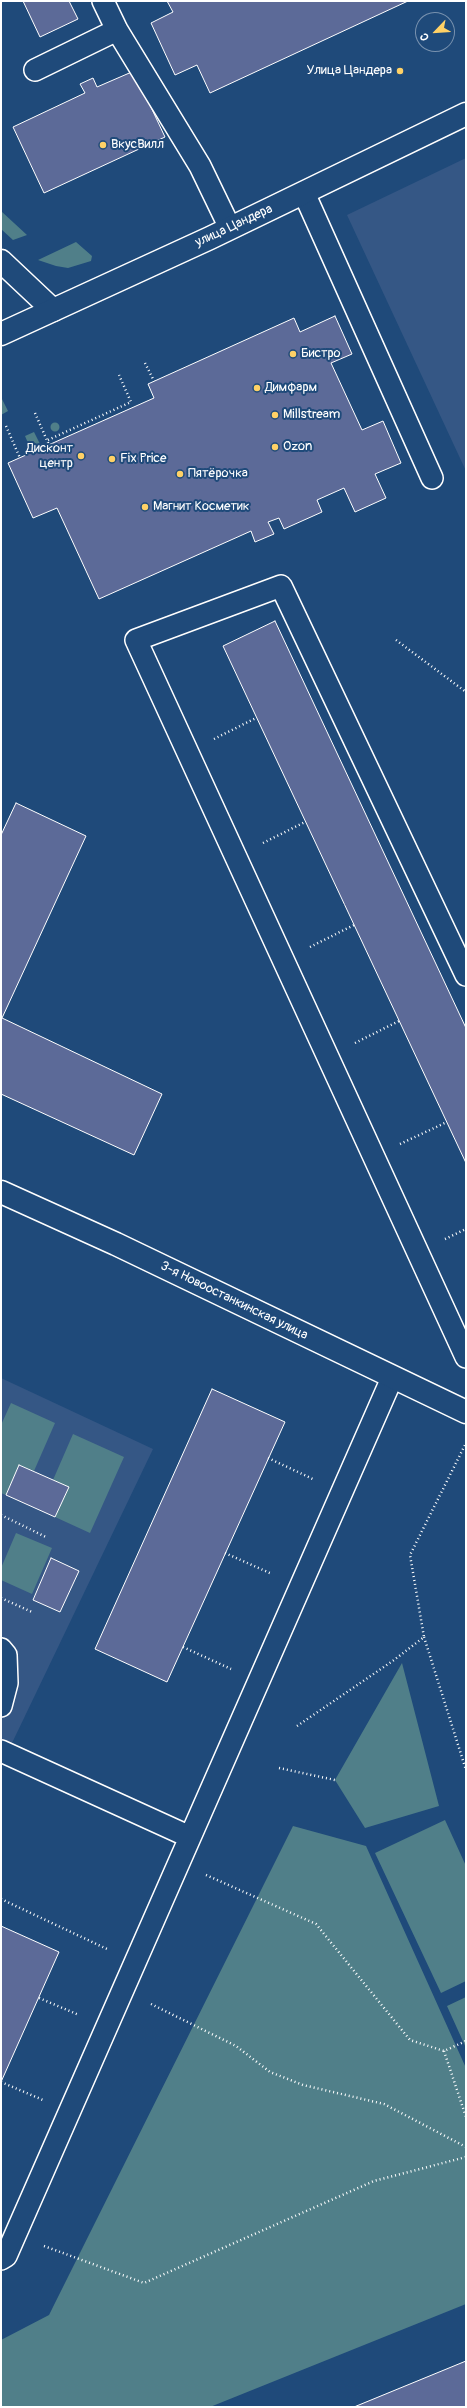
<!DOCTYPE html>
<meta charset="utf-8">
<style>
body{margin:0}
#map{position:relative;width:467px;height:2408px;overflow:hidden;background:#1f4a7a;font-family:Pangolin,sans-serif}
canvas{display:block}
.frame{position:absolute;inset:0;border:2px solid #fff;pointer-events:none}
.north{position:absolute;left:415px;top:12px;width:40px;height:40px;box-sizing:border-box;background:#1f4a7a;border:1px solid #7992af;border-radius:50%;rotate:245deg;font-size:11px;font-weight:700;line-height:16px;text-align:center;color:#fff}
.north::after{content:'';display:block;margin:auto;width:14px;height:18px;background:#ffd166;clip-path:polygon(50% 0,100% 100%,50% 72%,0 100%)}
</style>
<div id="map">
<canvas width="467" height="2408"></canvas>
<div class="frame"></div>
<div class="north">С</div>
</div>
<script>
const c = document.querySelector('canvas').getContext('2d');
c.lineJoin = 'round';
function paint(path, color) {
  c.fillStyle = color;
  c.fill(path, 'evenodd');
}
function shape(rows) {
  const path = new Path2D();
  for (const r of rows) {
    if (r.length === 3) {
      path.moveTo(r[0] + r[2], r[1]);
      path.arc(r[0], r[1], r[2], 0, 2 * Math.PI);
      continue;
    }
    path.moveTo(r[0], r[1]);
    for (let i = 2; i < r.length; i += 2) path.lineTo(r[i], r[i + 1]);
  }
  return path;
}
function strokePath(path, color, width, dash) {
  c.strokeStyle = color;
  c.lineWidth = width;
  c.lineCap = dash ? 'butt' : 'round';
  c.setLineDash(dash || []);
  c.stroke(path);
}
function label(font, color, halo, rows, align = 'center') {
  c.font = font + ' Pangolin,sans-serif';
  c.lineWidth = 4;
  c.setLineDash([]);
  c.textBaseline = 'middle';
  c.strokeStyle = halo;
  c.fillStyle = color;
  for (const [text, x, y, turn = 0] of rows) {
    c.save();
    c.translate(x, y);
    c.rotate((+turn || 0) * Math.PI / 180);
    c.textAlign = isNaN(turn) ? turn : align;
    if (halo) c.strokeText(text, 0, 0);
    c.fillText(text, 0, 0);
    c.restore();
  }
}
const built = shape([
 [466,158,466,471,347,215],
 [1,1378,153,1449,1,1766]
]);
const green = shape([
 [1,211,27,235,13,240,1,229],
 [76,242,92,256,91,261,68,268,56,266,38,260],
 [1,397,8,411,1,415],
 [55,427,4.5],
 [34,432,42,448,32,452,25,436],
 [11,1403,55,1423,34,1471,19,1465,6,1495,1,1493,1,1425],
 [73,1434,124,1457,90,1533,55,1517,68,1487,53,1480],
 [16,1533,52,1548,32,1594,1,1580,1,1568],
 [402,1663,439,1806,365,1828,335,1780],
 [445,1820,466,1866,466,1981,441,1993,375,1853],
 [293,1826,366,1846,466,2068,466,2304,210,2407,1,2407,1,2340,49,2315],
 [466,1997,466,2048,447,2006]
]);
const building = shape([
 [23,1,69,1,78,19,40,37,23,1],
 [167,1,408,1,210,93,197,65,175,75,151,23,173,12,167,1],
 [134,71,165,137,44,193,13,127,85,93,80,84,93,78,97,87,134,71],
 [335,316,352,354,331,363,362,430,383,421,401,463,375,474,386,498,355,512,344,488,317,500,322,512,284,529,279,518,268,522,274,534,255,542,251,531,99,599,57,508,33,518,8,463,154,398,148,384,294,318,300,332,335,316],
 [275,621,466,1028,466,1163,223,646,275,621],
 [16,803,86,836,2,1018,162,1094,134,1155,1,1094,1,835,16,803],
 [212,1389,285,1422,167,1682,95,1649,212,1389],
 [19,1465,69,1487,55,1517,6,1495,19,1465],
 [51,1558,79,1571,60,1612,33,1600,51,1558],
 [1,1926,59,1952,1,2082,1,1926],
 [466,2361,466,2407,354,2407,466,2361]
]);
const path = shape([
 [145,363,154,381],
 [35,413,49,445],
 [6,426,20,458],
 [48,440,131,402,119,375],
 [396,640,466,692],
 [214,739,256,718],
 [263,843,305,822],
 [310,947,354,925],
 [355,1043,399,1021],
 [400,1144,447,1122],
 [445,1239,466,1229],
 [268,1458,315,1480],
 [1,1515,46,1537],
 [225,1553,272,1574],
 [1,1598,32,1612],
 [424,1637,466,1770],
 [183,1647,231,1669],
 [297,1726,394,1660,424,1637,410,1555,466,1443],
 [279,1768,335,1780],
 [206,1875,316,1924,410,2040,444,2051,466,2041],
 [1,1899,107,1949],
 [39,1998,79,2015],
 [151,2004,236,2046,270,2072,303,2085,384,2104,466,2147],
 [444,2051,466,2117],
 [1,2082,43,2100],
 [44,2246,144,2283,374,2181,466,2157]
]);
const service = shape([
 [103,1,117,30,200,166,230,228],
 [35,70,117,30],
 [304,193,432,478],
 [466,975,281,586,136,640,466,1357],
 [1,1649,6,1655,7,1683,1,1706],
 [1,1751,190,1837],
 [1,2259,6,2256,392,1378]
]);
const minor = shape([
 [1,261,53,310],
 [1,1192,116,1244,466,1412]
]);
const tertiary = shape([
 [1,334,210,238,466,114]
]);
const markers = [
 [400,71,4,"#ffd166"],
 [103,145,4,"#ffd166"],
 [293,354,4,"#ffd166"],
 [257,388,4,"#ffd166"],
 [275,415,4,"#ffd166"],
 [275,447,4,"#ffd166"],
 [81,456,4,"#ffd166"],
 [112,459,4,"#ffd166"],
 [180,474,4,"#ffd166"],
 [145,507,4,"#ffd166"]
];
const poiNames = [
 ["Улица Цандера",392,71,"right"],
 ["ВкусВилл",111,145],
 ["Бистро",301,354],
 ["Димфарм",265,388],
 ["Millstream",283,415],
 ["Ozon",283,447],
 ["Дисконт",73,449,"right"],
 ["центр",73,464,"right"],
 ["Fix Price",120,459],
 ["Пятёрочка",188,474],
 ["Магнит Косметик",153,507]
];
const streetNames = [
 ["улица Цандера",234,226,-25],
 ["3-я Новоостанкинская улица",234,1301,26]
];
paint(built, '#355785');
paint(green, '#507f89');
paint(building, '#5c6a98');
strokePath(building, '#fff', 1);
strokePath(service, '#fff', 24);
strokePath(minor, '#fff', 25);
strokePath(tertiary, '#fff', 25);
strokePath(path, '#fff', 2.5, [1, 3]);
strokePath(service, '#1f4a7a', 21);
strokePath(minor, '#1f4a7a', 22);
strokePath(tertiary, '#1f4a7a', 22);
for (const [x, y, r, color] of markers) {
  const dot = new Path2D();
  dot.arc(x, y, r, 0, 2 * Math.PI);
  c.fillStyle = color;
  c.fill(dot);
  strokePath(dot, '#1f4a7a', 1.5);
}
label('13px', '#fff', '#1f4a7a', poiNames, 'left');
label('13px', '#fff', '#1f4a7a', streetNames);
</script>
